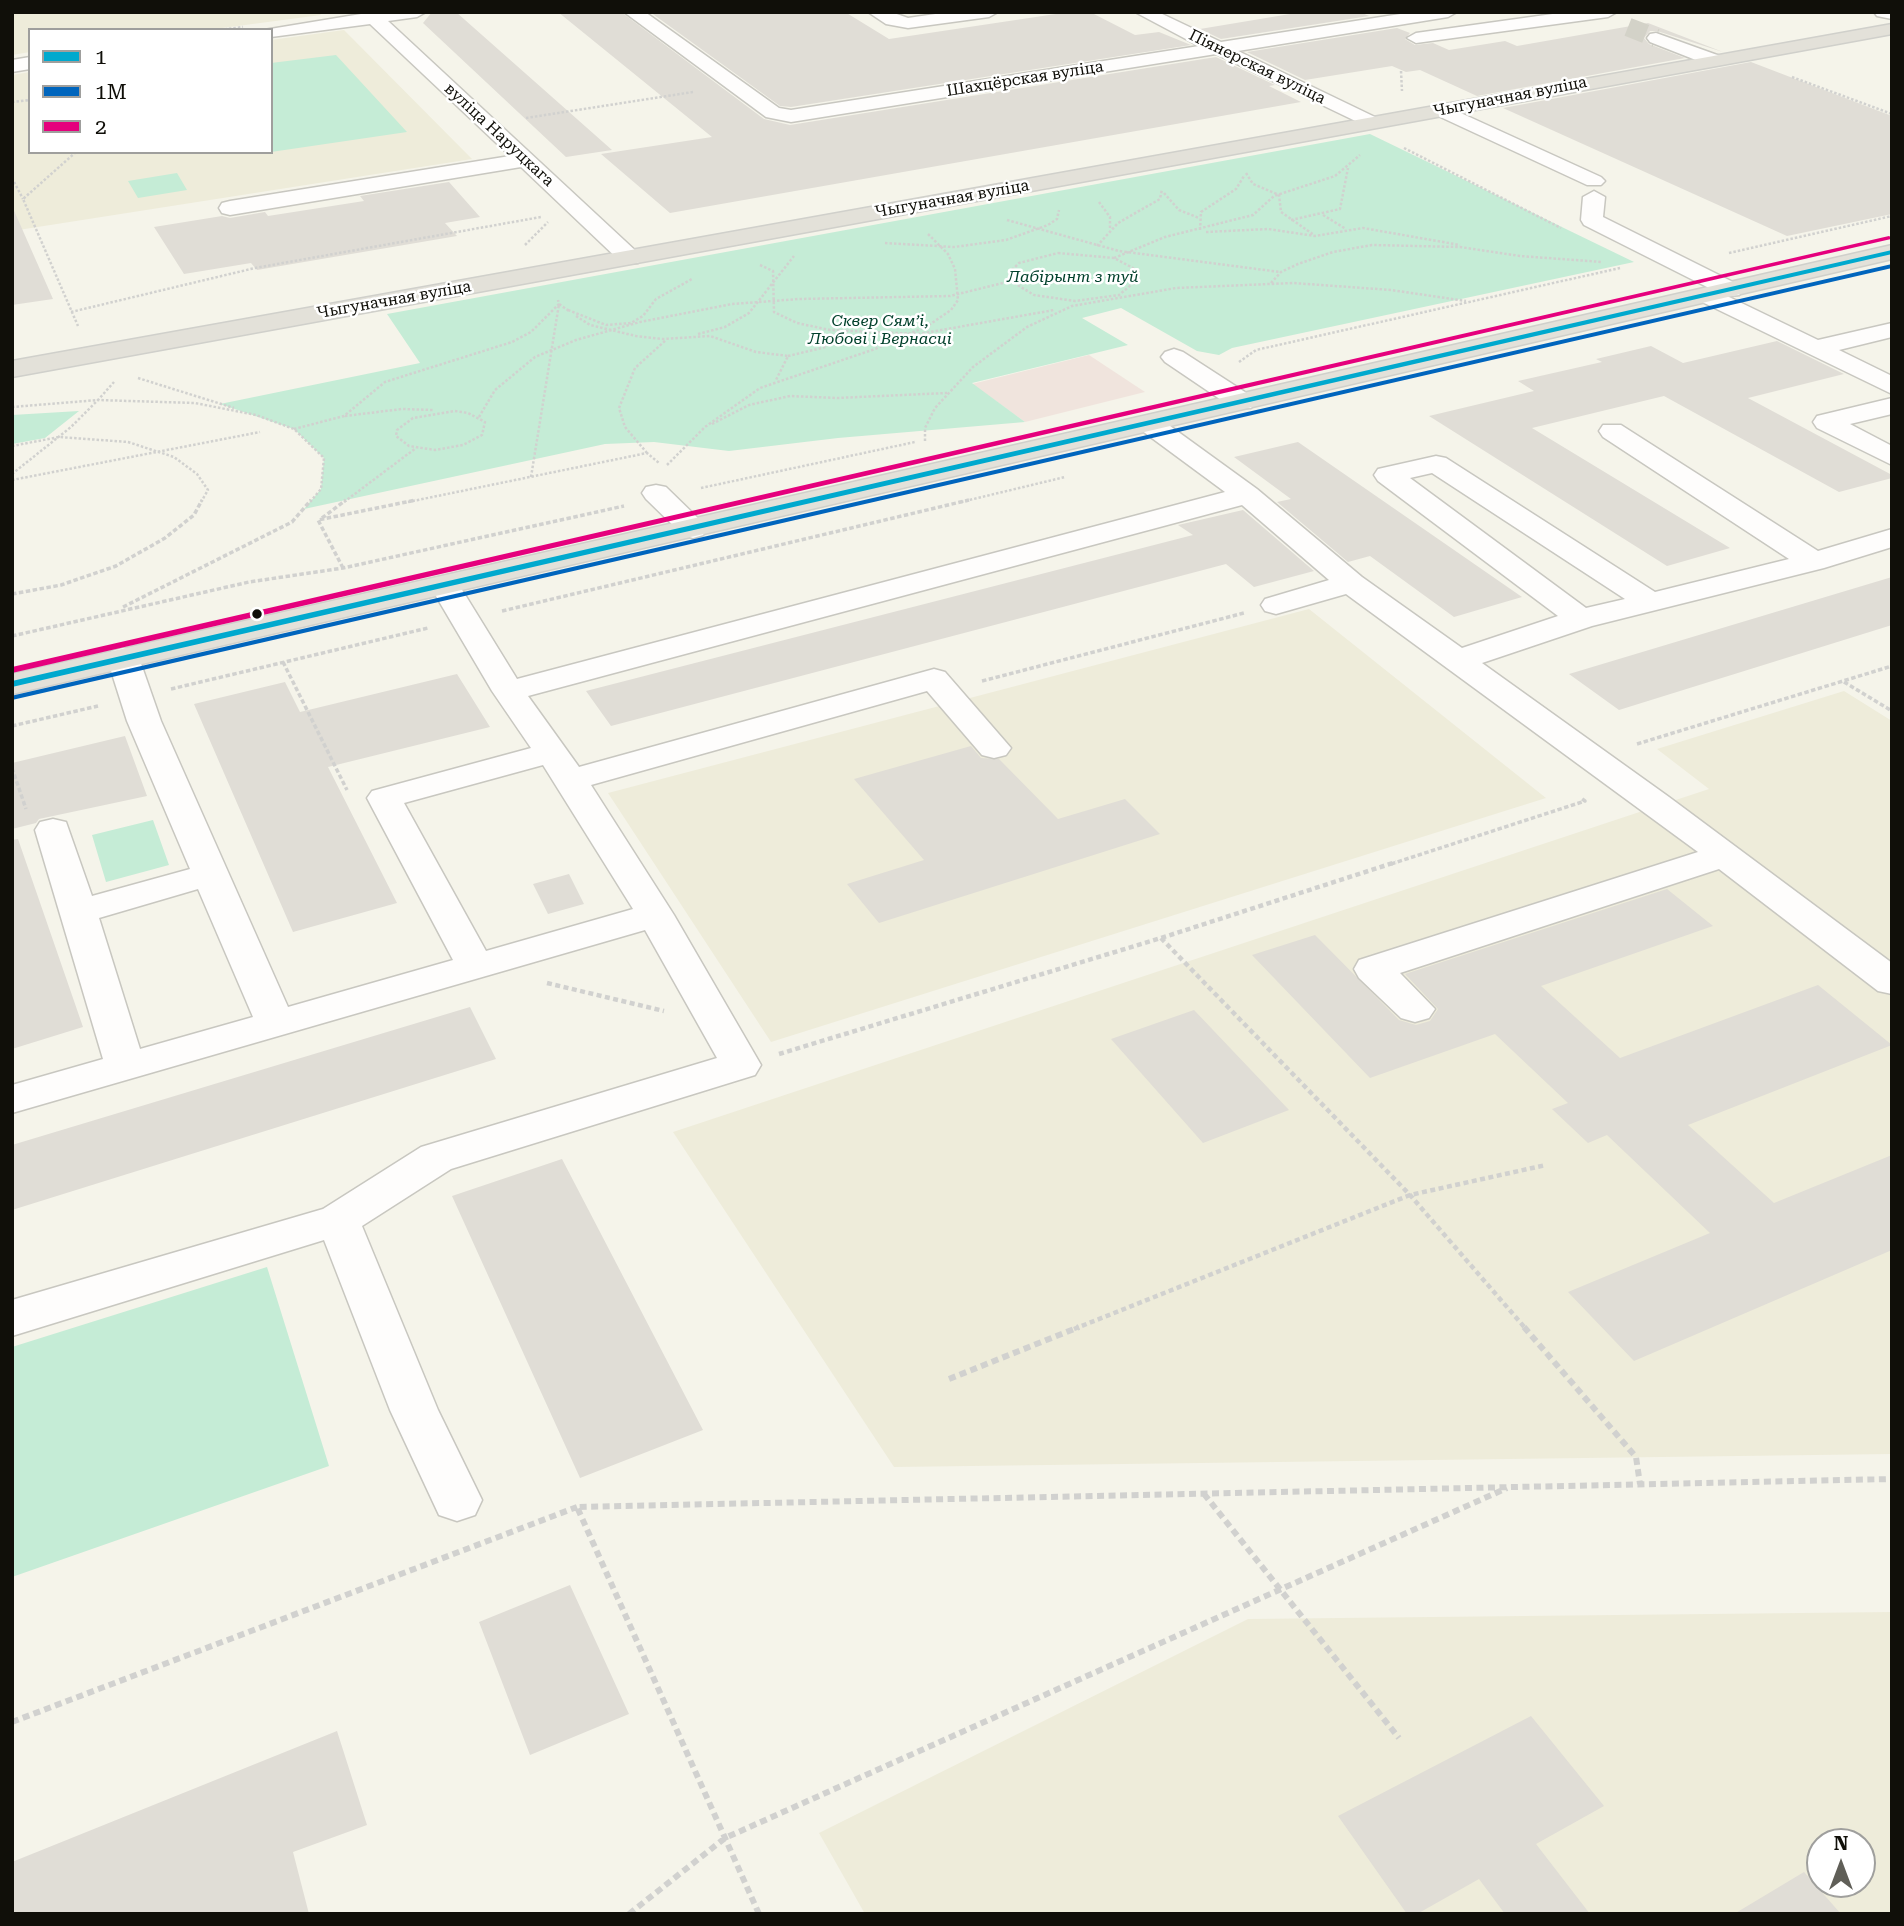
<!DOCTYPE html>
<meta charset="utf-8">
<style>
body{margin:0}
#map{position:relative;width:1904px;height:1926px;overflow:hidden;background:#f5f4ea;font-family:"Roboto Serif",serif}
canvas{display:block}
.frame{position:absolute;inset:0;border:14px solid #100f09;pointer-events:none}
.legend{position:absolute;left:28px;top:28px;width:245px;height:126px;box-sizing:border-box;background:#fff;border:2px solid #9f9f9d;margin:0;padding:9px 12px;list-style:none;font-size:21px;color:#100f09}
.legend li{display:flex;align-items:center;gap:14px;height:35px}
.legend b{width:35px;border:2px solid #9f9f9d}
.north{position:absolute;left:1806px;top:1828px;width:70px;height:70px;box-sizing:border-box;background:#fff;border:2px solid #9f9f9d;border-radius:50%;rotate:0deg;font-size:19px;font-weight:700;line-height:28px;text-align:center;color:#100f09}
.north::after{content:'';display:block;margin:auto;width:24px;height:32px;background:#605f58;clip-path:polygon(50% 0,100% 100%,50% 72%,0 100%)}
</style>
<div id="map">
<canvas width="1904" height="1926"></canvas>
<div class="frame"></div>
<ul class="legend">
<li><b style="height:9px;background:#00a9ce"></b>1</li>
<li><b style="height:9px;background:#0065bd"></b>1М</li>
<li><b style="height:9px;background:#e5007d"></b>2</li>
</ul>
<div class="north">N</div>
</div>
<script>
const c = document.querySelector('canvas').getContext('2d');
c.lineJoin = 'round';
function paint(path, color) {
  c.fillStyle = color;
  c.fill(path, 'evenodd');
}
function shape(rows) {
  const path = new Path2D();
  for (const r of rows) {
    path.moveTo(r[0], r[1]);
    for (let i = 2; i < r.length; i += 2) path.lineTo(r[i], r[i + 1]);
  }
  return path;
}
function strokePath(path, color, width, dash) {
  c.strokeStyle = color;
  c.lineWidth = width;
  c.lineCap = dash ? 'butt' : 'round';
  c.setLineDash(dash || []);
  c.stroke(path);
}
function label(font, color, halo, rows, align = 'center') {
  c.font = font + ' "Roboto Serif",serif';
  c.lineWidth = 5;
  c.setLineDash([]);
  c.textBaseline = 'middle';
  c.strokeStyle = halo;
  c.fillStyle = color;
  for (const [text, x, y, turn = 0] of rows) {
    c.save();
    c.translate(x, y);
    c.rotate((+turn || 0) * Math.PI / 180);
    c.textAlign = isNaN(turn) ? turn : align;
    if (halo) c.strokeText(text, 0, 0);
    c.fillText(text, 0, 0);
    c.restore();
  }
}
const built = shape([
 [12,12,318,12,321,15,207,30,30,30,30,52,12,55],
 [344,30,472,159,12,231,12,75,30,72,30,152,271,152,271,40],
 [1309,609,1546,798,771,1042,608,793],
 [1844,691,1892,721,1892,1454,894,1467,673,1132,1709,789,1657,749],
 [1892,1612,1892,1914,865,1914,819,1833,1248,1619],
 [1820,1842,1862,1842,1862,1884,1820,1884]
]);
const industrial = shape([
 [1089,355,1145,392,1025,422,972,384]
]);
const green = shape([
 [336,55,407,132,271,152,271,63],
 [1370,134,1634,262,1232,348,1219,355,1197,351,1121,308,1082,318,1128,345,972,383,1025,422,838,438,729,451,654,442,605,444,304,509,321,489,324,458,294,429,220,404,420,363,387,314],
 [177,173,187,190,138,198,128,181],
 [79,411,45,438,12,444,12,415],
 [153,820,169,865,106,882,92,835],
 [267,1267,329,1466,12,1577,12,1347]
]);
const building = shape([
 [432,12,456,12,612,150,566,157,423,23],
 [558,12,621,12,764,119,790,125,1216,57,1275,85,1269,86,1301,102,670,213,601,154,712,137],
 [650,12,845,12,889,39,1069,12,1090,12,1135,35,1159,32,1191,45,791,107,780,106],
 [1302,12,1360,12,1369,16,1221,39,1200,29],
 [1648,23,1723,52,1657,31,1650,31,1644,38,1649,44,1685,58,1477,96,1420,70,1406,72,1392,66,1305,80,1247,52,1397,28,1410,33,1405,39,1415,45,1433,43,1449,50,1505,41,1517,46],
 [1751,62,1892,116,1892,214,1787,236,1503,108],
 [449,182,480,217,445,223,457,236,257,270,251,263,184,274,154,227,222,216,230,218,265,212,268,216,364,201,360,196],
 [12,206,53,299,12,305],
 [1777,341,1844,374,1748,398,1892,475,1892,478,1839,492,1664,396,1532,428,1730,548,1667,566,1429,416,1534,391,1518,381,1602,362,1596,359,1651,346,1683,363],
 [1298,442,1522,597,1454,617,1370,556,1348,562,1277,502,1291,499,1234,457],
 [1243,510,1314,571,1254,587,1226,564,611,726,586,691,1193,535,1178,525],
 [1892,577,1892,625,1619,710,1569,674],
 [457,674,490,727,328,767,397,903,293,932,194,704,285,682,300,712],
 [125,736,147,796,39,819,36,823,12,829,12,763],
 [971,746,981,758,999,759,1058,819,1125,799,1160,834,879,923,847,884,924,860,854,779],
 [18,839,83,1027,12,1049,12,840],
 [569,874,584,904,548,914,533,884],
 [1667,889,1713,926,1541,986,1620,1058,1818,985,1892,1045,1688,1125,1774,1203,1892,1155,1892,1250,1634,1361,1568,1292,1710,1233,1607,1135,1588,1143,1552,1109,1568,1103,1495,1034,1370,1078,1252,955,1315,935,1399,1020,1416,1025,1430,1021,1438,1009,1405,974],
 [470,1007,496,1059,12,1210,12,1145],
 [1194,1010,1289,1110,1203,1143,1111,1039],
 [562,1159,703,1430,580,1478,452,1196],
 [570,1585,629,1714,530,1755,479,1622],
 [1531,1716,1604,1806,1536,1844,1590,1914,1505,1914,1479,1879,1417,1914,1407,1914,1338,1816],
 [337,1731,367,1825,293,1852,309,1914,12,1914,12,1862],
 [1804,1872,1841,1914,1734,1914]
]);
const minorTunnel = shape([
 [1628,27,1656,38]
]);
const pathFar3 = shape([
 [220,30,243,27],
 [1401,71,1402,91],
 [1792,77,1892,114],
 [12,102,30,100],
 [526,118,693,92],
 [1404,148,1561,228],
 [76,152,23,199,78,326],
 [1246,173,1253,184,1279,195,1281,212,1314,235],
 [12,178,23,199],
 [1164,193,1179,210,1199,218],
 [1099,202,1110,217,1110,229],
 [1323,215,1346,229],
 [1007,220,1119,251,1280,272],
 [1291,220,1340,209,1348,168],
 [1200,230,1201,212,1236,189,1244,176],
 [1206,232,1268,229,1315,236,1363,228,1460,245],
 [885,243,954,247,1006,240,1048,225,1057,219,1059,210],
 [525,245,548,222],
 [1097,246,1118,223,1160,199,1162,189],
 [1058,253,1114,258,1133,268,1137,280,1119,295,1075,301,1034,295,1011,281,1010,272,1019,263,1058,253],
 [1729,253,1892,216],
 [1114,258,1165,237,1253,215,1274,196,1335,176,1360,155],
 [760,265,773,271,774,312,797,323,830,330,919,334,1054,310],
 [1271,283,1281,272,1298,264,1333,252,1372,245,1460,247,1520,256,1602,262],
 [568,310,606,325,631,323,643,316,656,299,692,279],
 [71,312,255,268,541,217],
 [576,316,590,325,636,336,663,339,710,336,756,352,788,356,776,380],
 [698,334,725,327,749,313,794,256],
 [788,356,826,347,841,331],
 [1239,362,1256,350,1620,268],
 [138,378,234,408],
 [12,407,98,400,114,382],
 [455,411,468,413,485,422,482,435,463,445,435,450,409,446,396,436,397,430,413,418,455,411],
 [345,416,402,409,433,410],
 [479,417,495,390,535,357,576,340,640,322,732,304,799,299,950,296,1011,281],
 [712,424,749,405,790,396,837,398,947,393],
 [294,429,344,416,385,382,512,342,531,332,559,304,558,300],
 [925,441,925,428,935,408,973,367,1027,327,1072,306,1176,288,1293,283,1391,290,1466,301],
 [12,446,59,437,128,442,174,457,197,474,208,490,201,502],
 [647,453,625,427,619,408,635,368,666,340],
 [667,465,705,427,760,388,875,349,929,325,951,310,958,300,955,269,948,254,928,234],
 [12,474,71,427,98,400,195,403,256,415,294,429,324,458,321,489,310,502],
 [531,477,559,304,569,311],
 [12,480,260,432],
 [701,488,915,442],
 [344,502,416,448],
 [408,502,647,453,659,463],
 [961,502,1065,477]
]);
const pathFar2 = shape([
 [322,518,346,500],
 [343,568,318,520,416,500],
 [12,594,61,585,116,566,165,538,194,515,202,500],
 [123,607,292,522,311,500],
 [502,611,969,500],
 [12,636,249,582,343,568,624,506],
 [283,662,347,790],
 [982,681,1244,613],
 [1844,682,1892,711],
 [171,689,428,628],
 [12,726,98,706],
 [1637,744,1892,666],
 [12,768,26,809],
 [1391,864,1585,801,1581,798]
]);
const pathFar1 = shape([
 [1161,938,1410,1195,1526,1329],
 [547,983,664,1011],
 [779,1054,1161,938,1396,862],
 [1074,1329,1410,1195,1546,1165]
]);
const path = shape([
 [1524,1327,1636,1457,1640,1484],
 [949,1379,1079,1327],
 [1204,1494,1399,1738],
 [12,1722,577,1507],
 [629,1914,725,1838,1507,1488],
 [759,1914,577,1507,1892,1479]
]);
const minor = shape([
 [359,12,426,12,417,17,388,21,638,253,641,258,638,263,622,263,521,167,230,215,222,213,219,208,222,203,230,201,510,156,370,24,271,37,271,30,264,30,361,14,359,12],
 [624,12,645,12,779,108,791,110,1199,46,1135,12,1158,12,1221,42,1413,12,1457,12,1448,17,1238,51,1377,118,1380,122,1370,128,1216,54,791,122,766,117,624,12],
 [868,12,891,12,908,18,949,12,998,12,989,17,908,28,886,24,868,12],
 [1567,12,1617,12,1608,17,1416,43,1407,38,1416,33,1567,12],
 [1874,12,1892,12,1892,19,1877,16,1874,12],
 [1656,33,1720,56,1722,60,1713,66,1706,64,1650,42,1647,38,1650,34,1656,33],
 [30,57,30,69,12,72,12,60,30,57],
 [1441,104,1601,177,1605,181,1601,185,1587,185,1434,114,1431,110,1441,104],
 [1594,191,1605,197,1603,217,1739,285,1743,290,1739,295,1727,296,1818,340,1892,323,1892,337,1839,350,1892,376,1892,394,1698,300,1694,295,1698,290,1711,289,1584,225,1581,220,1583,197,1594,191],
 [1174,349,1183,352,1251,396,1255,402,1251,408,1233,408,1165,362,1161,357,1165,352,1174,349],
 [1892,398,1892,414,1850,424,1892,446,1892,465,1817,428,1813,422,1817,416,1892,398],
 [1150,416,1159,418,1257,489,1362,577,1462,648,1558,616,1378,481,1374,475,1378,469,1436,456,1446,458,1655,592,1789,559,1603,437,1599,431,1603,425,1621,425,1818,551,1892,529,1892,547,1824,568,1592,626,1482,663,1669,797,1892,963,1892,994,1878,991,1719,869,1400,973,1435,1009,1429,1018,1415,1022,1401,1018,1359,978,1354,969,1359,960,1698,852,1346,594,1276,614,1265,611,1261,605,1265,599,1329,580,1242,505,528,696,579,767,934,669,945,672,1011,748,1006,755,994,758,982,755,927,691,591,785,674,915,761,1065,755,1075,451,1169,362,1226,438,1410,482,1500,475,1515,457,1521,439,1515,390,1410,324,1240,12,1336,12,1300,323,1209,421,1147,717,1058,645,930,12,1113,12,1085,103,1059,35,830,40,822,53,819,66,822,92,896,190,869,127,721,107,658,112,651,123,648,134,651,139,658,161,721,288,1007,453,960,367,798,372,791,531,748,492,691,430,586,434,580,445,577,456,580,517,679,1225,492,1141,430,1137,424,1141,418,1150,416],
 [1432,473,1625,599,1586,608,1410,478,1432,473],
 [543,765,633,909,486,951,404,803,543,765],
 [198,889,253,1017,140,1049,99,918,198,889],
 [656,485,666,487,703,523,707,529,703,535,693,538,683,535,646,499,642,493,646,487,656,485]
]);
const major = shape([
 [1892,24,1892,34,12,377,12,361,1892,24],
 [1892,245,1892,259,12,694,12,674,1892,245]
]);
const bus1 = shape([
 [1892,250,1892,254,12,687,12,681,1892,250]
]);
const bus2 = shape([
 [1892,264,1892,268,12,700,12,696,15,695,1892,264]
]);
const bus3 = shape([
 [1889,236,1892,238,1891,239,12,673,12,667,1889,236]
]);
const markers = [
 [257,614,6,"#100f09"]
];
const farStreetnames = [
 ["Піянерская вуліца",1257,67,26],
 ["Шахцёрская вуліца",1025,79,-9],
 ["Чыгуначная вуліца",1510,97,-11],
 ["вуліца Наруцкага",499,135,43],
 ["Чыгуначная вуліца",952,199,-10],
 ["Чыгуначная вуліца",394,300,-10]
];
const farParknames = [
 ["Лабірынт з туй",1073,277],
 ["Сквер Сямʼі,",880,321],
 ["Любові і Вернасці",880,339]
];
paint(built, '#eeecda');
paint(industrial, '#f0e4dd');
paint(green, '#c5ecd6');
paint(building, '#e0ddd6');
strokePath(minorTunnel, '#d3d2c8', 19, [19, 10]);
strokePath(minor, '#c8c7c0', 3);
strokePath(major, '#d0d0cb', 3);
strokePath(pathFar3, '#d1d1cf', 2.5, [2.5, 2]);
strokePath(pathFar2, '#d1d1cf', 3.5, [4.5, 2.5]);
strokePath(pathFar1, '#d1d1cf', 4.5, [5, 3.5]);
strokePath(path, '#d1d1cf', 6, [7, 4.5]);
paint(minor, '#fefdfc');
paint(major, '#e3e1d9');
paint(bus1, '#00a9ce');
paint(bus2, '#0065bd');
paint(bus3, '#e5007d');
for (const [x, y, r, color] of markers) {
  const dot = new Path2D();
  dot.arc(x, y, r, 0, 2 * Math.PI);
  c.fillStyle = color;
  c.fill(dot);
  strokePath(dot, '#fff', 2.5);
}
label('16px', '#100f09', '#fff', farStreetnames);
label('italic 16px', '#00402b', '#fff', farParknames);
</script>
